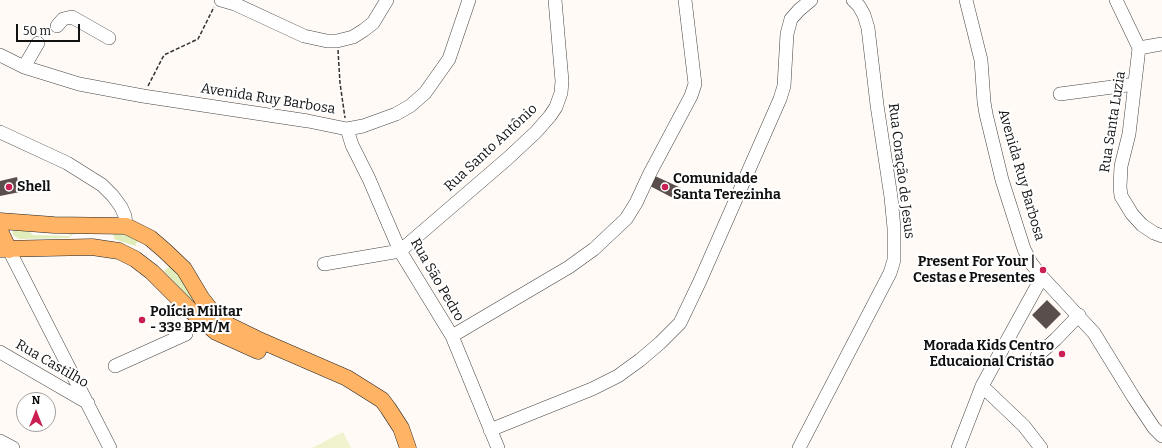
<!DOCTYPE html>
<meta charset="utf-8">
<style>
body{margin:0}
#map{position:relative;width:1162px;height:448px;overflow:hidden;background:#fffaf5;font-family:Bitter,serif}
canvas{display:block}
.north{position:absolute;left:16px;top:392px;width:40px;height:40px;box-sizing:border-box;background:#fff;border:1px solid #a0a0a0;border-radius:50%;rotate:0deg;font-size:11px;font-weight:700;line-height:16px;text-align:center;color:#111}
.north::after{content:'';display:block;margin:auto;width:14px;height:18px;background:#cb1f52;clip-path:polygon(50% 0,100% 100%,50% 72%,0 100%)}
.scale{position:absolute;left:16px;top:24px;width:64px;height:18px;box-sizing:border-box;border:2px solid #111;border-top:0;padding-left:5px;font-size:12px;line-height:14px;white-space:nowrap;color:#111;-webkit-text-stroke:3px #fff;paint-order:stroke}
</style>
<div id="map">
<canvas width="1162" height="448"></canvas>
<div class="north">N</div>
<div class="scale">50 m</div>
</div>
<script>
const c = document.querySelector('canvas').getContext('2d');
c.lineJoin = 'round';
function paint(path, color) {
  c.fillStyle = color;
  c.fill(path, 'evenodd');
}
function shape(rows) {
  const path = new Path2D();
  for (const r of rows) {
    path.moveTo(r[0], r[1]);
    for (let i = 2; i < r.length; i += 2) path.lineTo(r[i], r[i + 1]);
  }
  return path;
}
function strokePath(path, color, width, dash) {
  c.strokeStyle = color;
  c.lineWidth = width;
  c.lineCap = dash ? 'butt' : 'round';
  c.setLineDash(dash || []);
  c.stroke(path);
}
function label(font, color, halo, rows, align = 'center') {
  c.font = font + ' Bitter,serif';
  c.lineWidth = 4;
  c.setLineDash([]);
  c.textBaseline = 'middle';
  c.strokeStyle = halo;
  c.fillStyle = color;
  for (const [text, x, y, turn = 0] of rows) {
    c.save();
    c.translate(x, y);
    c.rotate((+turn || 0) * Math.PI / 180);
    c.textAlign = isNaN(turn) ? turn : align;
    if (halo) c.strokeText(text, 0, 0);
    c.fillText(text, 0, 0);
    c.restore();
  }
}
const green = shape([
 [12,229,27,229,33,235,69,236,76,229,125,233,139,239,135,246,114,239,114,236,110,232,75,232,69,238,19,239,13,235],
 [171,265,193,297,191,300,164,271]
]);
const pitch = shape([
 [343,432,351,448,312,448]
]);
const building = shape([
 [655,176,681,188,675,199,650,186],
 [17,177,20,192,0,196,0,181],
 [1047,300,1061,314,1046,329,1032,315]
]);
const path = shape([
 [338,50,340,83,345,118],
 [148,86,164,55,198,39,214,7]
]);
const minor = shape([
 [221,0,235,4,304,36,327,41,337,41,353,37,364,30,373,23,387,0],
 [966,0,981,60,984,102,986,114,1002,180,1024,249,1031,263,1042,277,1094,333,1134,398,1154,428,1162,436],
 [1116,0,1139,48,1129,134,1121,166,1120,187,1121,196,1132,214,1142,225,1154,233,1162,236],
 [57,26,63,19,72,17,109,38],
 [1139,48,1162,44],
 [0,55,24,67,79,84,143,96,308,121,347,129,363,126,396,114,410,106,425,93,449,59,469,0],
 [24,67,38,43],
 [1060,94,1135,84],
 [347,129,352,145,369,179,400,251,452,336,498,448],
 [0,132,67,163,102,185,113,196,121,207,125,216,126,226],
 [9,250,110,448],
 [324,264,400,251,507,159,536,132,550,116,556,107,561,93,562,81,555,0],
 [452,336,569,267,594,249,626,219,636,203,650,173,691,96,695,84,685,0],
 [0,352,88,403],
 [1037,356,1056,339,1079,315],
 [115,366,186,334],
 [982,386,1024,426,1041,448],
 [490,430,592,389,618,376,640,360,660,343,680,323,700,281,780,99,784,86,787,34,791,19,799,10,811,0],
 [0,441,13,448],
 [799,448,890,273,894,260,894,228,891,197,877,105,868,28,864,15,859,6,853,0],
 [958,448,982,386,1042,277]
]);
const major = shape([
 [0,221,54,225,126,226,150,238,164,250,184,269,202,299,213,313,222,322,257,339,347,378,382,400,388,408,401,428,408,448],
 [0,231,9,250],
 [0,249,92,247,119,251,135,259,152,272,190,310,216,332,258,351]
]);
const markers = [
 [9,187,4,"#cb1f52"],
 [665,187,4,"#cb1f52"],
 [1043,270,4,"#cb1f52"],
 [142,320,4,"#cb1f52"],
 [1062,354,4,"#cb1f52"]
];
const streetNames = [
 ["Avenida Ruy Barbosa",268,99,9],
 ["Rua Santa Luzia",1113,122,-81],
 ["Rua Santo Antônio",491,148,-43],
 ["Rua Coração de Jesus",901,171,83],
 ["Avenida Ruy Barbosa",1021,175,74],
 ["Rua São Pedro",437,280,60],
 ["Rua Castilho",52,364,30]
];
const poiNames = [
 ["Comunidade",673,179],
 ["Santa Terezinha",673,195],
 ["Shell",17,187],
 ["Present For Your |",1035,262,"right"],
 ["Cestas e Presentes",1035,278,"right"],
 ["Polícia Militar",150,312],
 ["- 33º BPM/M",150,328],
 ["Morada Kids Centro",1054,346,"right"],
 ["Educaional Cristão",1054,362,"right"]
];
paint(green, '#e1edbb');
paint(pitch, '#f0f3cd');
paint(building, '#5a4e4c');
strokePath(minor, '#444', 14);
strokePath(major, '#222', 17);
strokePath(path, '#333', 1.5, [4, 2]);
strokePath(minor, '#fff', 13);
strokePath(major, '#ffb365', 16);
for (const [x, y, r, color] of markers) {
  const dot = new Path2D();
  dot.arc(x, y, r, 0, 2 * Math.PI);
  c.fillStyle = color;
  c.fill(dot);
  strokePath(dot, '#fff', 1.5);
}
label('14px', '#111', '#fff', streetNames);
label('bold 14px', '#111', '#fff', poiNames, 'left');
</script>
